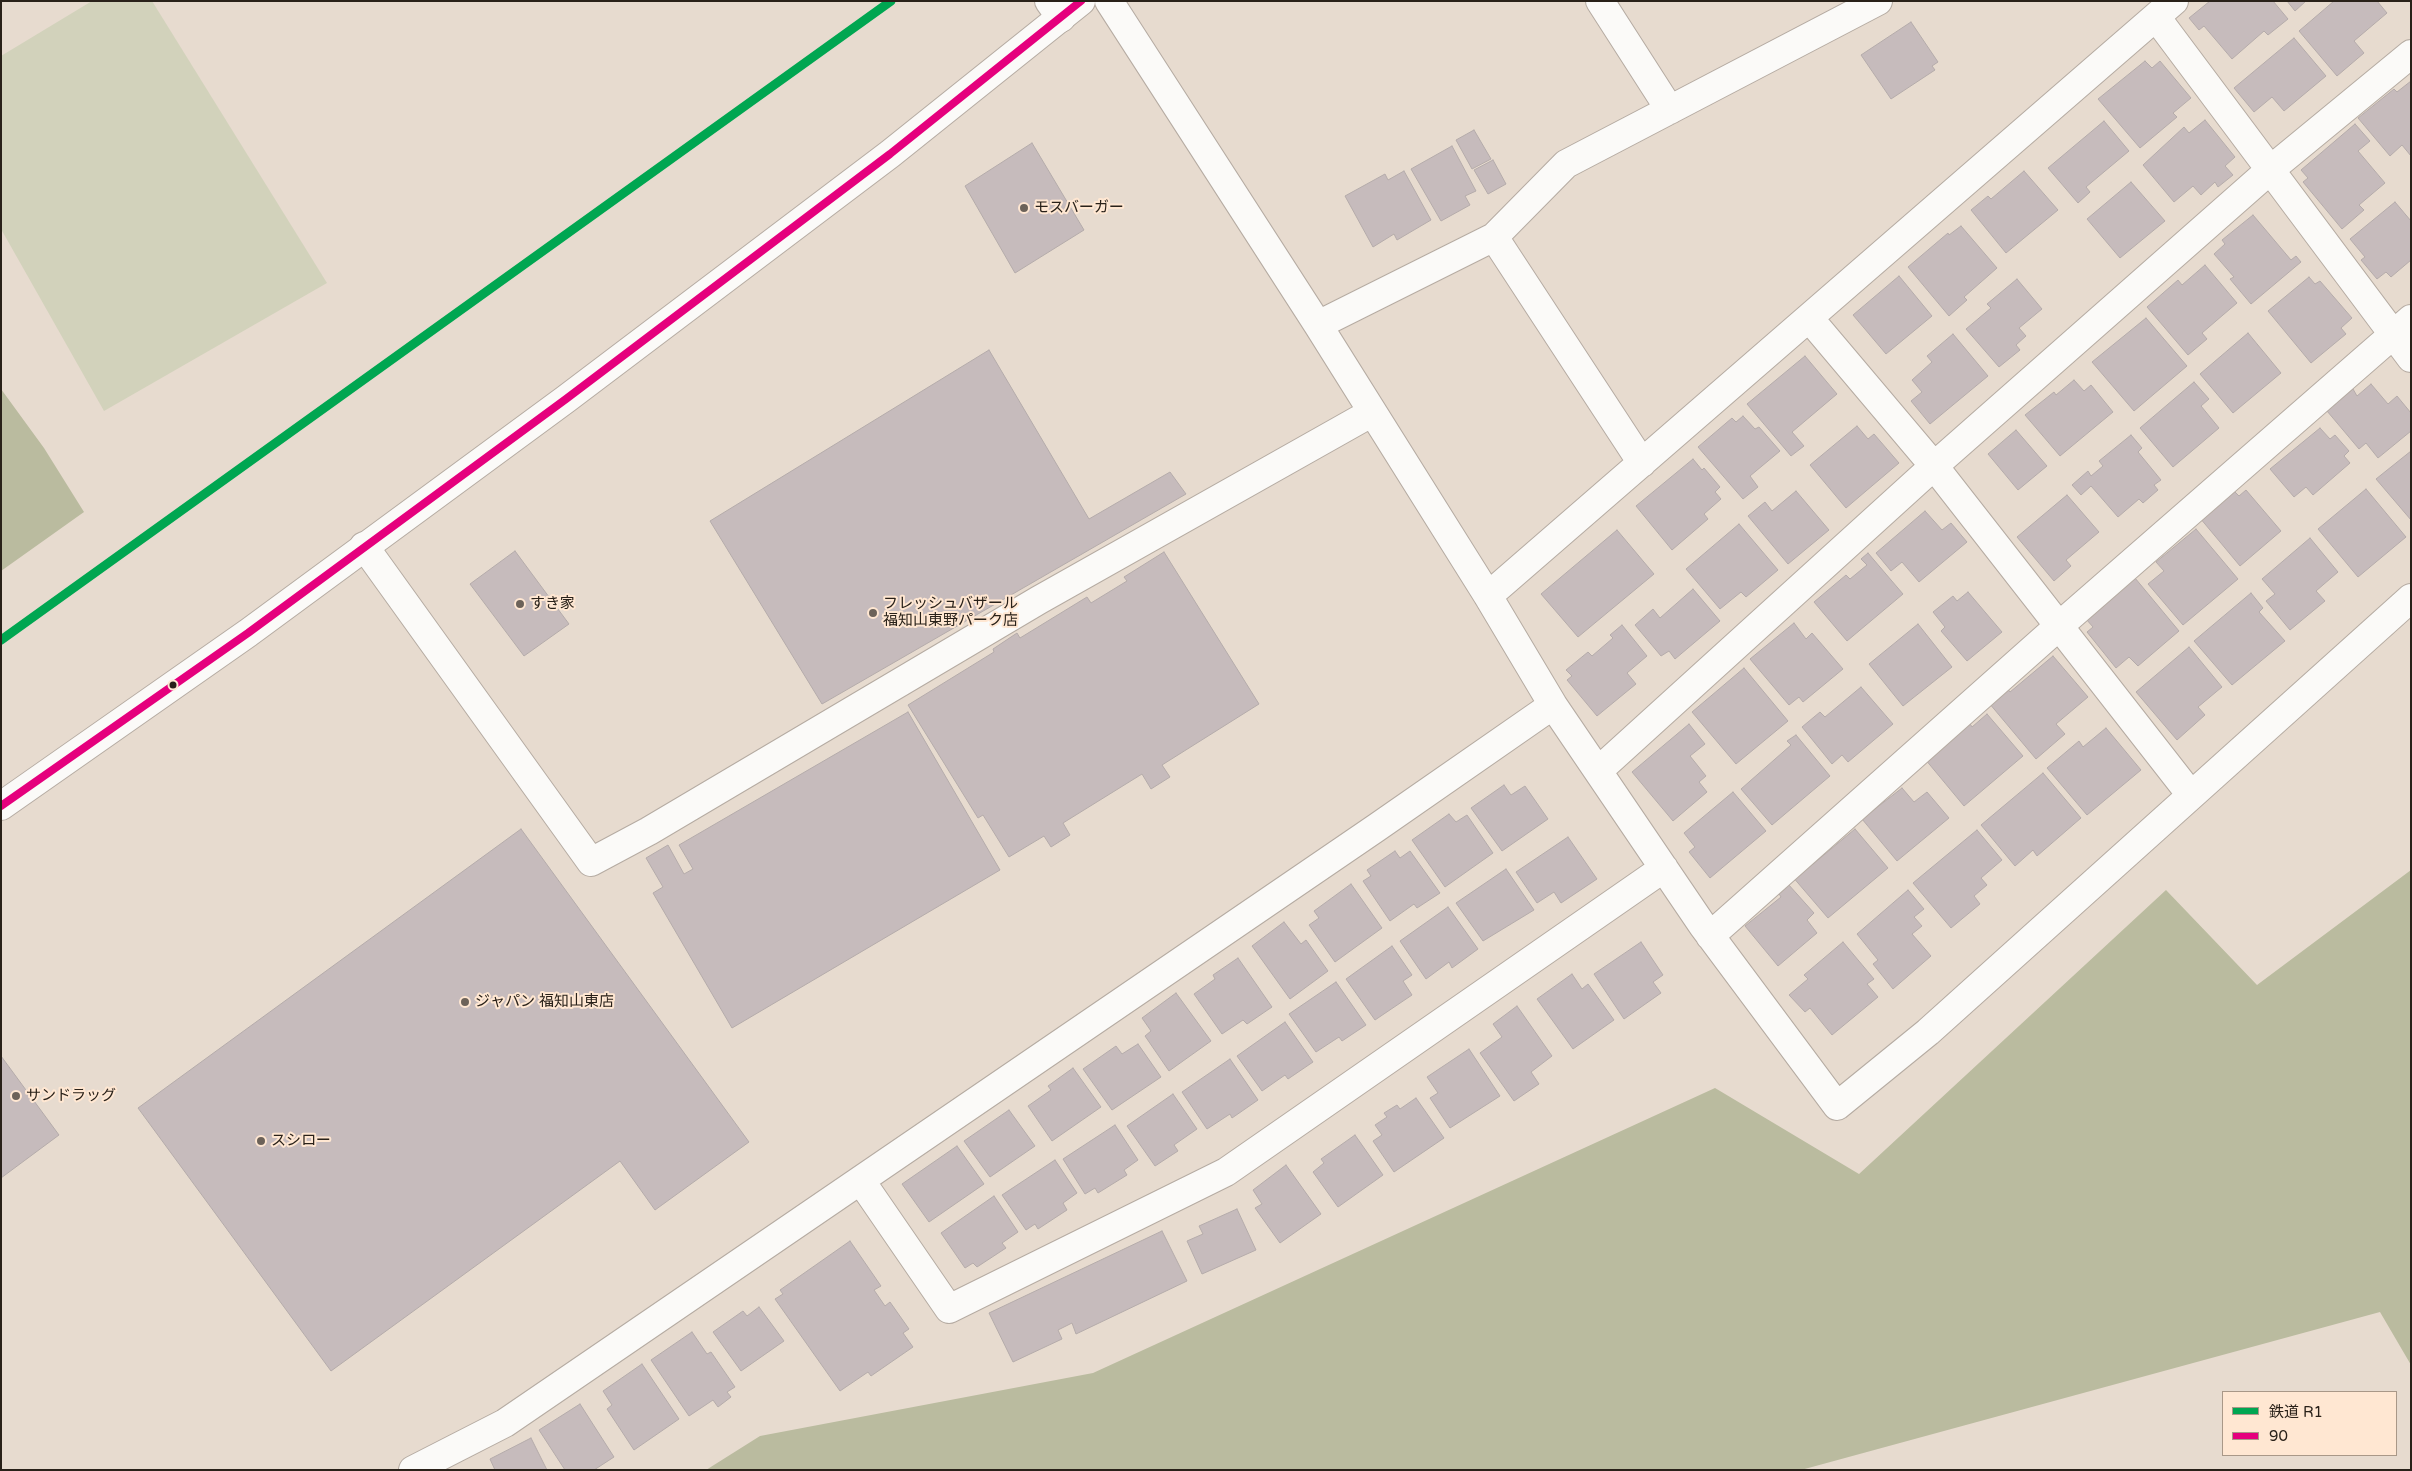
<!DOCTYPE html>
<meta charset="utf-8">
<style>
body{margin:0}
#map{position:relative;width:2412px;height:1471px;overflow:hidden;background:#e7dbcf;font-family:"Varela Round","Noto Sans JP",sans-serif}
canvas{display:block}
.frame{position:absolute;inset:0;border:2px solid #292119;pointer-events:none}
.legend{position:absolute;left:2222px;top:1391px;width:175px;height:65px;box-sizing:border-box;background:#ffe7d2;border:1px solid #a99888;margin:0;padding:6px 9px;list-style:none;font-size:15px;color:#292119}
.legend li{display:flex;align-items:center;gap:10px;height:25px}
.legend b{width:25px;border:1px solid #a99888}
</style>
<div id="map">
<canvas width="2412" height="1471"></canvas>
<div class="frame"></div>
<ul class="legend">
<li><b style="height:6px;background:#00a651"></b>鉄道 R1</li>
<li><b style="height:6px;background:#e5007d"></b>90</li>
</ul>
</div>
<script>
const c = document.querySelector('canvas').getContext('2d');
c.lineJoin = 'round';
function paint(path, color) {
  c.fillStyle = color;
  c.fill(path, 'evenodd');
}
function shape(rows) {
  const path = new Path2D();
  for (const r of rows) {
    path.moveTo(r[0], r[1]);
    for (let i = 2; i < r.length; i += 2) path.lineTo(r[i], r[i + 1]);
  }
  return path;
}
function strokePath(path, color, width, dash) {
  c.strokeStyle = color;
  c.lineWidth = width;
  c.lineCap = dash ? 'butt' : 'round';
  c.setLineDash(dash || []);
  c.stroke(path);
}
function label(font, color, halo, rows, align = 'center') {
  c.font = font + ' "Varela Round","Noto Sans JP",sans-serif';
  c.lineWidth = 4;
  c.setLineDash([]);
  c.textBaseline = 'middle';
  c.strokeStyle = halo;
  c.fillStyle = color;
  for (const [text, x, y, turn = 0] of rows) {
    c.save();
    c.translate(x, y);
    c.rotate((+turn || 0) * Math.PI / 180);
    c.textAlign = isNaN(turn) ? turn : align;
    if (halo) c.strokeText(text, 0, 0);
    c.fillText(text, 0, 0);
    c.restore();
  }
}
const green = shape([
 [92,1,152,1,327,283,104,411,1,229,1,56]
]);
const forest = shape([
 [1,389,44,448,84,512,1,571],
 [2411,870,2411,1365,2380,1312,1801,1470,706,1470,760,1436,1093,1373,1715,1088,1859,1174,2166,890,2257,985]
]);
const building = shape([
 [2210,1,2273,1,2288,19,2268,35,2264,31,2232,59,2204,26,2199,30,2189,18,2210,1],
 [2287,1,2306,1,2295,11,2287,1],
 [2334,1,2377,1,2387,13,2354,41,2364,53,2337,76,2299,31,2334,1],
 [1911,22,1938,62,1932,66,1935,70,1891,99,1861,55,1911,22],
 [2294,38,2326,76,2284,111,2272,97,2254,112,2234,88,2294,38],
 [2145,61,2152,68,2160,61,2191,98,2173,113,2177,117,2140,148,2098,99,2145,61],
 [2411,81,2411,156,2402,145,2390,156,2358,118,2394,89,2397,92,2411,81],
 [2205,120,2235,157,2225,166,2233,175,2218,187,2215,182,2201,195,2193,186,2174,202,2143,165,2184,127,2189,133,2205,120],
 [2104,121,2129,151,2086,187,2090,192,2078,203,2048,168,2104,121],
 [2355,124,2370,141,2358,151,2385,183,2359,205,2364,210,2342,229,2303,182,2308,178,2301,170,2355,124],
 [1474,130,1491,159,1472,169,1456,140,1474,130],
 [1032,143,1084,230,1015,273,965,186,1032,143],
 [1452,146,1476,191,1465,196,1470,205,1441,221,1411,169,1452,146],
 [1493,160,1506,184,1488,194,1474,170,1493,160],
 [1404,171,1431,220,1397,240,1394,234,1373,247,1345,196,1385,174,1388,180,1404,171],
 [2024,171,2058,210,2006,253,1971,210,1988,196,1991,199,2024,171],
 [2131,182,2165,221,2120,258,2087,219,2131,182],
 [2395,202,2411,221,2411,260,2391,277,2386,272,2377,279,2361,260,2365,257,2350,239,2395,202],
 [2253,215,2291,260,2296,256,2301,262,2251,304,2230,279,2234,277,2214,254,2225,244,2222,240,2253,215],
 [1961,226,1997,268,1964,297,1967,300,1949,316,1908,267,1948,233,1949,235,1961,226],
 [2205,265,2237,303,2202,333,2207,339,2188,355,2147,307,2178,280,2182,285,2205,265],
 [1899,276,1932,316,1886,354,1853,315,1899,276],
 [2309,277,2315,284,2320,281,2352,318,2341,328,2346,334,2311,363,2268,311,2309,277],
 [2017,279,2042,309,2019,328,2026,336,2016,345,2020,350,1999,367,1966,329,1991,308,1987,304,2017,279],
 [2146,318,2187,366,2134,411,2092,362,2146,318],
 [2248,333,2281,373,2233,413,2200,374,2248,333],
 [1953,334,1988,376,1930,424,1911,401,1922,392,1912,380,1932,362,1927,356,1953,334],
 [989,350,1089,519,1170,472,1186,494,822,704,710,521,989,350],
 [1805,356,1837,394,1792,432,1804,446,1791,456,1747,404,1805,356],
 [2074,380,2084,391,2091,385,2113,412,2060,456,2025,415,2054,392,2056,395,2074,380],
 [2194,382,2209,399,2201,406,2219,428,2173,467,2140,428,2194,382],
 [2371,384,2388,404,2397,396,2411,413,2411,431,2378,458,2366,443,2359,449,2327,411,2353,389,2357,396,2371,384],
 [1743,416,1755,429,1759,427,1780,451,1750,476,1758,487,1743,499,1698,447,1732,418,1736,422,1743,416],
 [1857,426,1868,439,1874,434,1899,463,1846,508,1810,465,1857,426],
 [2320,428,2330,439,2335,435,2349,451,2344,456,2350,463,2313,495,2306,487,2294,497,2270,469,2320,428],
 [2016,430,2047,466,2018,490,1988,454,2016,430],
 [2131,435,2142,448,2138,452,2161,480,2154,485,2158,490,2143,503,2139,499,2118,517,2091,486,2081,495,2072,485,2088,471,2091,476,2103,466,2099,461,2131,435],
 [2411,451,2411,520,2376,479,2411,451],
 [1693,459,1702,470,1704,468,1720,487,1715,492,1721,499,1704,514,1708,519,1672,550,1636,506,1693,459],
 [2366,489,2406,537,2358,577,2318,529,2366,489],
 [2233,490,2239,496,2246,490,2281,531,2240,566,2200,518,2233,490],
 [1796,491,1829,530,1788,564,1748,516,1765,502,1772,511,1796,491],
 [2067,495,2099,532,2066,560,2071,566,2054,581,2017,537,2067,495],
 [1925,511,1942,530,1951,523,1967,542,1919,582,1902,562,1891,571,1876,553,1925,511],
 [1739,524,1778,570,1746,597,1741,592,1720,609,1686,569,1739,524],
 [2196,529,2238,579,2183,625,2148,584,2164,571,2156,562,2196,529],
 [1617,530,1654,574,1578,637,1541,594,1617,530],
 [2310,538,2338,572,2316,591,2325,601,2290,630,2266,601,2275,594,2262,579,2310,538],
 [515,551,569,624,524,656,470,584,515,551],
 [1164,552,1259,704,1162,765,1170,777,1151,789,1142,774,1063,823,1070,835,1051,847,1044,836,1009,857,983,815,978,818,908,705,994,652,993,649,1017,633,1020,638,1087,597,1091,603,1127,581,1124,577,1164,552],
 [1868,553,1903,594,1847,641,1814,602,1846,575,1850,579,1867,565,1861,559,1868,553],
 [2135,578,2179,631,2138,666,2129,657,2116,668,2087,632,2093,627,2086,619,2135,578],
 [1693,589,1720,621,1675,659,1669,651,1661,656,1635,625,1653,609,1660,618,1693,589],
 [1968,592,2002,632,1967,661,1941,631,1945,627,1933,612,1953,596,1957,601,1968,592],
 [2251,593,2263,608,2259,612,2285,641,2232,685,2194,641,2251,593],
 [1794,623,1806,639,1812,633,1843,669,1803,702,1799,697,1789,705,1750,659,1794,623],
 [1918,624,1952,667,1903,706,1869,664,1918,624],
 [1622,625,1647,656,1627,673,1636,684,1597,716,1567,680,1572,676,1566,670,1588,652,1592,656,1613,638,1610,635,1622,625],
 [2189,647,2222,687,2198,707,2205,715,2177,740,2136,692,2189,647],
 [2053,656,2088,697,2056,724,2065,734,2036,759,1989,703,2007,688,2010,692,2053,656],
 [1744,668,1788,721,1736,764,1692,712,1744,668],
 [1861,687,1893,724,1848,762,1842,755,1832,764,1802,727,1820,712,1825,717,1861,687],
 [908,712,1000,870,732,1028,653,893,663,887,646,858,668,845,684,874,693,869,679,845,908,712],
 [1987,714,2023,756,1964,806,1925,759,1969,722,1972,727,1987,714],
 [1689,724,1705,744,1690,756,1706,776,1699,782,1707,792,1673,821,1632,772,1689,724],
 [2106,728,2141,770,2087,815,2047,768,2079,741,2083,747,2106,728],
 [1796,735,1830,776,1772,825,1741,789,1791,745,1787,741,1796,735],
 [2043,773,2081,818,2037,856,2033,850,2015,866,1981,825,2043,773],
 [1504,785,1511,795,1525,786,1548,819,1502,851,1471,808,1504,785],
 [1902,788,1914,802,1927,792,1949,818,1897,861,1862,819,1902,788],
 [1733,792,1766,831,1710,878,1689,852,1695,847,1684,833,1733,792],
 [1449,814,1456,822,1467,815,1493,853,1445,887,1412,840,1449,814],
 [521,829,749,1142,655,1210,620,1161,331,1371,138,1108,521,829],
 [1855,829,1888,868,1828,918,1792,876,1811,861,1813,864,1855,829],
 [1977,830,2002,860,1981,878,1987,885,1974,896,1980,904,1951,928,1913,883,1977,830],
 [1568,837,1597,879,1561,903,1554,892,1537,903,1516,872,1568,837],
 [1395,851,1400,858,1410,851,1440,893,1417,908,1414,904,1390,921,1363,881,1371,876,1367,870,1395,851],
 [1506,869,1534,910,1483,941,1456,903,1506,869],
 [1351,884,1382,928,1335,962,1309,925,1319,918,1314,911,1351,884],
 [1788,884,1814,913,1807,920,1817,933,1778,966,1745,926,1781,897,1778,892,1788,884],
 [1908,890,1924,909,1914,917,1922,926,1912,934,1931,956,1893,989,1873,964,1878,960,1857,934,1908,890],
 [1448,907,1478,949,1452,968,1449,962,1426,979,1400,941,1448,907],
 [1284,922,1301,944,1306,940,1328,971,1290,999,1252,946,1284,922],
 [1641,942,1663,975,1653,982,1661,993,1624,1019,1594,974,1641,942],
 [1843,942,1874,979,1867,984,1878,997,1832,1035,1810,1008,1805,1012,1789,995,1808,979,1804,975,1843,942],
 [1392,946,1412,975,1403,981,1412,995,1375,1020,1346,979,1392,946],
 [1238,958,1272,1007,1247,1024,1243,1020,1222,1034,1194,994,1215,979,1213,975,1238,958],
 [1572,974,1582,989,1588,984,1614,1020,1573,1049,1537,999,1572,974],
 [1336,982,1366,1025,1342,1041,1339,1037,1316,1052,1289,1014,1336,982],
 [1176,993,1211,1041,1169,1071,1145,1036,1151,1031,1142,1018,1176,993],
 [1517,1006,1552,1056,1531,1072,1539,1084,1514,1101,1480,1053,1502,1037,1493,1024,1517,1006],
 [1285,1022,1313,1062,1288,1079,1285,1075,1262,1091,1237,1056,1285,1022],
 [1138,1044,1161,1077,1112,1110,1083,1069,1116,1046,1122,1054,1138,1044],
 [1469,1049,1500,1096,1450,1128,1430,1098,1438,1093,1427,1077,1469,1049],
 [1,1056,59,1135,1,1178,1,1056],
 [1230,1059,1258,1100,1232,1118,1230,1114,1207,1129,1182,1092,1230,1059],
 [1073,1068,1101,1107,1052,1141,1028,1106,1051,1090,1048,1086,1073,1068],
 [1173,1094,1197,1129,1174,1145,1178,1151,1155,1166,1127,1126,1173,1094],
 [1416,1098,1444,1138,1394,1172,1373,1141,1382,1135,1375,1125,1387,1117,1384,1113,1397,1105,1400,1109,1416,1098],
 [1009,1110,1035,1146,990,1177,964,1141,1009,1110],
 [1115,1125,1138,1160,1124,1170,1127,1175,1098,1193,1095,1188,1085,1194,1063,1159,1115,1125],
 [1355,1135,1383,1175,1338,1207,1313,1172,1324,1163,1321,1159,1355,1135],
 [957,1146,984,1184,929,1222,902,1184,957,1146],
 [1055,1160,1077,1193,1063,1203,1067,1210,1038,1229,1035,1224,1026,1230,1002,1195,1055,1160],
 [1286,1165,1321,1214,1280,1243,1255,1208,1262,1204,1253,1190,1286,1165],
 [994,1196,1018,1232,1002,1243,1006,1248,977,1267,973,1263,965,1268,941,1233,994,1196],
 [1237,1209,1256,1250,1202,1274,1187,1241,1203,1234,1199,1226,1237,1209],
 [1162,1231,1187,1281,1076,1334,1072,1323,1058,1330,1062,1339,1013,1362,989,1313,1162,1231],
 [850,1241,881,1286,874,1290,885,1306,890,1302,909,1329,903,1333,913,1347,871,1376,868,1372,840,1391,775,1299,783,1294,780,1290,850,1241],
 [759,1307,784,1341,741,1371,713,1332,743,1311,747,1316,759,1307],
 [692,1332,707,1354,711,1352,735,1387,727,1392,731,1397,718,1407,713,1400,689,1416,651,1360,692,1332],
 [642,1364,679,1419,634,1450,607,1409,612,1405,603,1391,642,1364],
 [580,1404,614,1457,594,1470,565,1470,539,1430,580,1404],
 [531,1438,547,1470,495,1470,490,1459,531,1438]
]);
const street = shape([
 [1049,1,1061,18],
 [1109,1,1318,325,1488,596,1553,705,1703,926,1837,1106,1928,1032,2411,598],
 [1600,1,1670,110],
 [2156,17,2411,358],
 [1494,237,1566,164,1878,1],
 [1809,318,1934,466,2191,795],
 [1318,325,1494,237,1642,463],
 [364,546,591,862,649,831,1039,600,1371,413],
 [1488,596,2174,1],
 [1598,771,1934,466,2270,170,2411,54],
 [1710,936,2059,626,2411,319],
 [861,1181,949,1309,1226,1172,1664,868],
 [413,1470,505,1423,1376,828,1553,705]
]);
const primary = shape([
 [1,806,248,633,566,399,890,154,1081,1]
]);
const bus1 = shape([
 [1,806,248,633,566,399,890,154,1081,1]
]);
const rail1 = shape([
 [1,640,891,1]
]);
const markers = [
 [1024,208,5,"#6c6259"],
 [520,604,5,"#6c6259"],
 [873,613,5,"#6c6259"],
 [173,685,4.5,"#292119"],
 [465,1002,5,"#6c6259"],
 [16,1096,5,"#6c6259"],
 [261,1141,5,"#6c6259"]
];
const poiNames = [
 ["モスバーガー",1034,208],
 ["すき家",530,604],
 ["フレッシュバザール",883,604],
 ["福知山東野パーク店",883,621],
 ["ジャパン 福知山東店",475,1002],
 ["サンドラッグ",26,1096],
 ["スシロー",271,1141]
];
paint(green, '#d2d2bb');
paint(forest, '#babb9f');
paint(building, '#c6bbbc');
strokePath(building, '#b4abaa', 1);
strokePath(street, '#b5aba2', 30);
strokePath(primary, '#b5aba2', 30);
strokePath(street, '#fbfaf8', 28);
strokePath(primary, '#fbfaf8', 28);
strokePath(bus1, '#e5007d', 8);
strokePath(rail1, '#00a651', 9);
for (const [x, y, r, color] of markers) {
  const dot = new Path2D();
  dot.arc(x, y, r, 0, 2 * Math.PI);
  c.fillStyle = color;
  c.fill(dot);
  strokePath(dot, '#ffe7d2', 2);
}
label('15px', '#292119', '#ffe7d2', poiNames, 'left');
</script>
